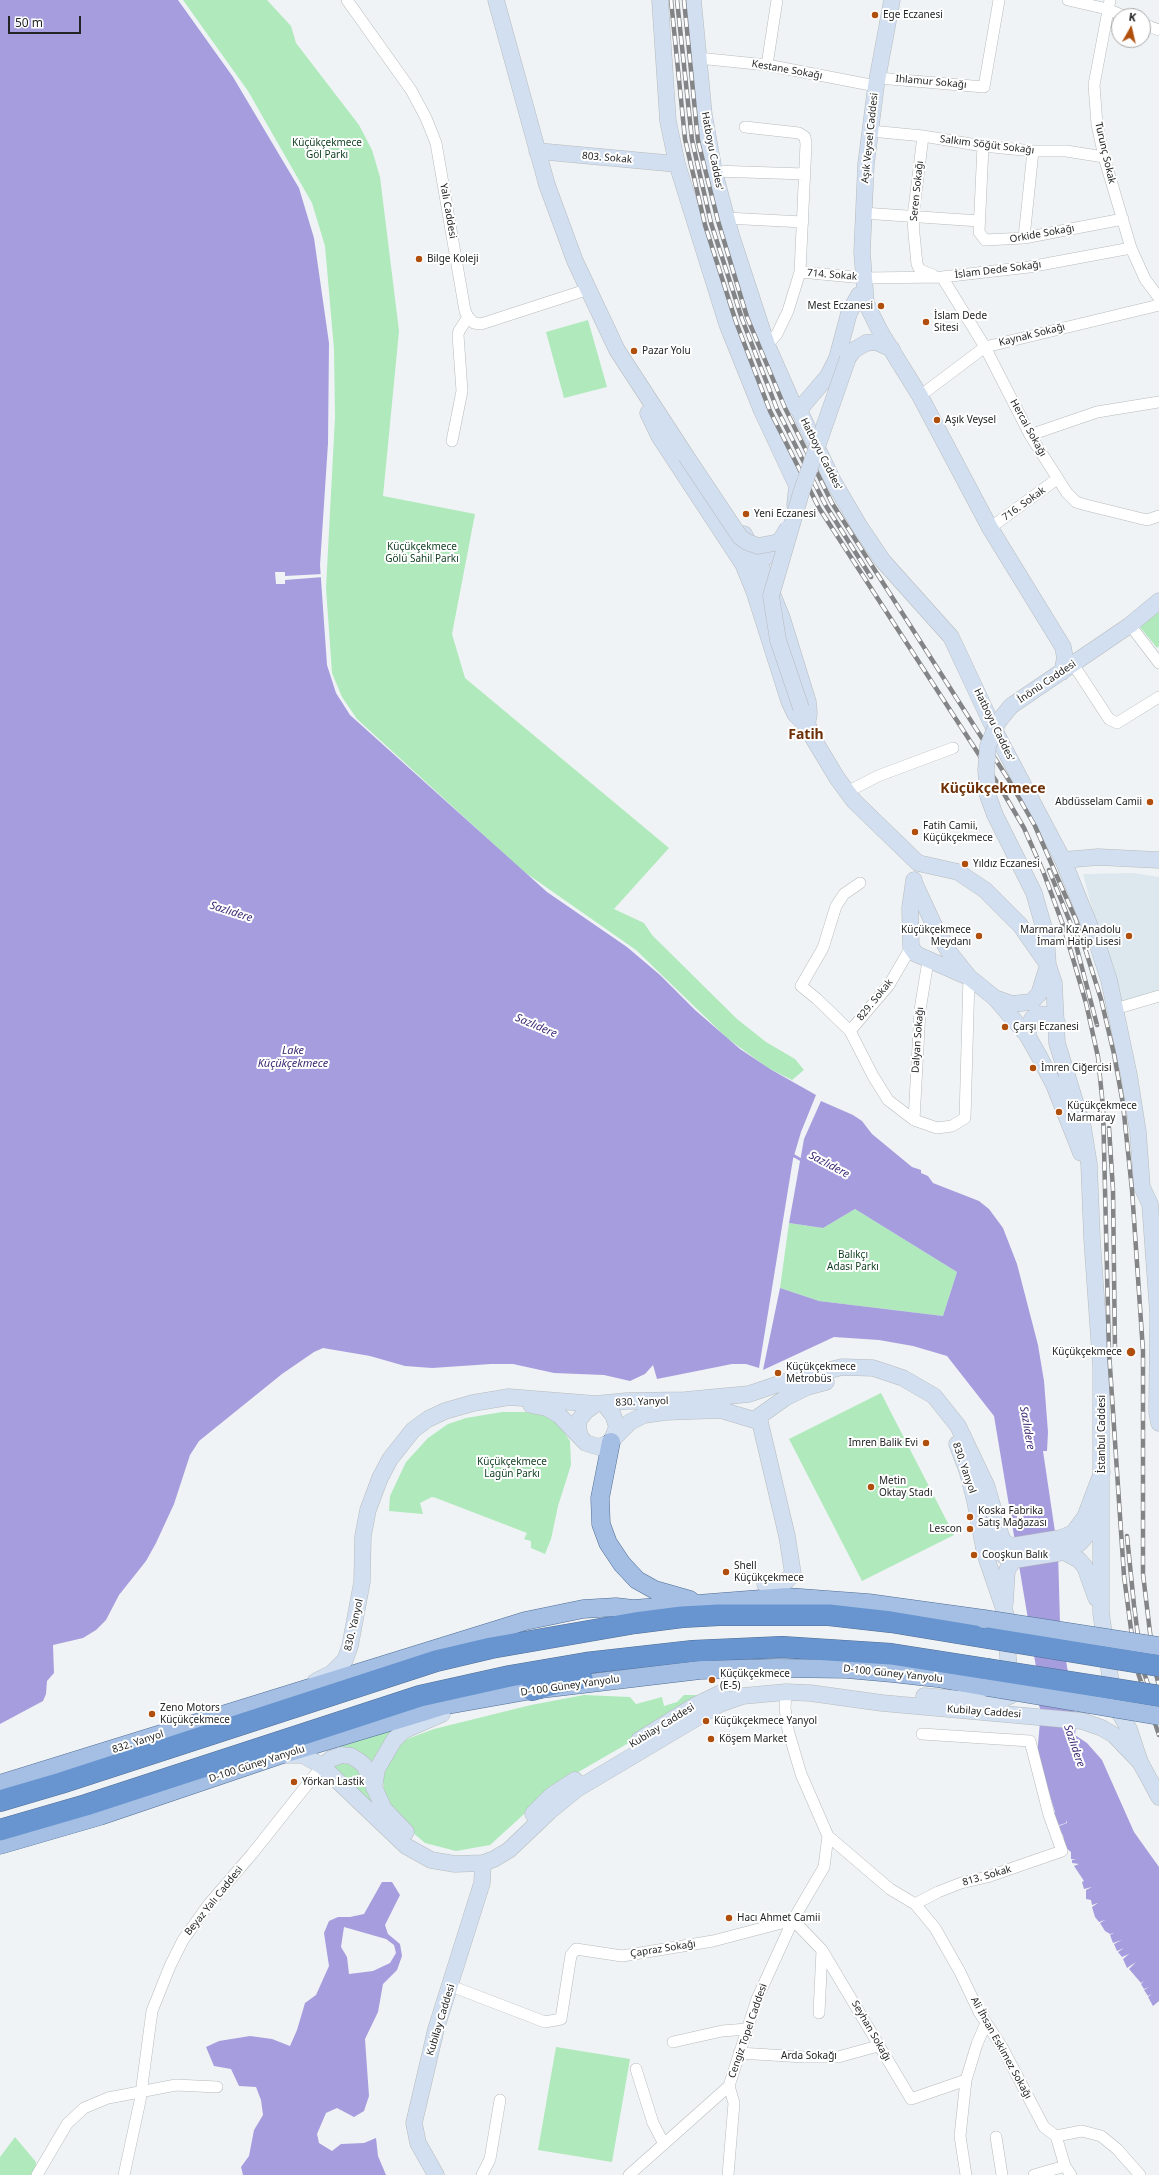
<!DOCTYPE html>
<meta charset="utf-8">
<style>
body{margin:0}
#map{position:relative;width:1159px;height:2175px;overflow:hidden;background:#f0f3f5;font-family:"Noto Sans",sans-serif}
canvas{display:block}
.north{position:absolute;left:1111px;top:8px;width:40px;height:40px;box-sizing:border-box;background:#fff;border:1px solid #a7a7a8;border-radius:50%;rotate:8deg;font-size:11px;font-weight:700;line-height:16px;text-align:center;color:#232425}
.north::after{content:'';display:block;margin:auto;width:14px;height:18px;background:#b04f0c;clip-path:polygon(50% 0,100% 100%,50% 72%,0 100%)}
.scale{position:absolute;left:8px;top:16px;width:73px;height:18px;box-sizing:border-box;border:2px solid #232425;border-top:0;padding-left:5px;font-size:12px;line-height:14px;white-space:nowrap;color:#232425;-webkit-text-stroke:3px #fff;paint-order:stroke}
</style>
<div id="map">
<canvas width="1159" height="2175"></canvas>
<div class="north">K</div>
<div class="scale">50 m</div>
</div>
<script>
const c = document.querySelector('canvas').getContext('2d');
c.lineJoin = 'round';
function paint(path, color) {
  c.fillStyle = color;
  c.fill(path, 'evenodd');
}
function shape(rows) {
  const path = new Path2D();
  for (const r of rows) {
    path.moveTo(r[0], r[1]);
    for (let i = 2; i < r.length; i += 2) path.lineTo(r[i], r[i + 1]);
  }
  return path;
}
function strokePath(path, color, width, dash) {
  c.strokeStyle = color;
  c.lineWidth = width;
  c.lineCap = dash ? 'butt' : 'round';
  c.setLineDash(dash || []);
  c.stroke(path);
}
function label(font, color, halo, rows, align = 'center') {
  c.font = font + ' "Noto Sans",sans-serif';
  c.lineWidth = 4;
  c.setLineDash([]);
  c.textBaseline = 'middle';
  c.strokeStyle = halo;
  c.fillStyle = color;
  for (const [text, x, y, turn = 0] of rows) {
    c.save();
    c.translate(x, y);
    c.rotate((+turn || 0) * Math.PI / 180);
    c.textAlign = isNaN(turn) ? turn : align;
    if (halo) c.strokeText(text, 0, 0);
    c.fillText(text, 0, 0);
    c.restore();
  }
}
const built = shape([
 [1133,873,1159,877,1159,996,1118,1007,1083,874]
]);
const green = shape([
 [183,0,267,0,291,26,296,43,359,125,372,150,380,177,399,331,383,496,475,514,452,634,465,678,669,848,614,909,644,923,652,935,737,1019,766,1042,795,1059,804,1070,792,1080,768,1068,727,1038,636,950,523,871,357,719,342,697,332,673,326,588,335,417,334,349,325,246,312,203,248,91],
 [588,320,607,387,564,398,546,332],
 [1159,607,1159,646,1157,648,1139,626],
 [855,1209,957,1272,943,1316,819,1301,780,1288,789,1223,823,1228],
 [881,1393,954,1535,862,1581,789,1439],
 [502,1412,530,1412,543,1414,558,1423,570,1441,571,1465,558,1506,551,1539,545,1554,531,1548,531,1541,524,1539,527,1533,436,1498,432,1497,420,1503,423,1514,389,1511,390,1496,406,1462,428,1438,448,1424,466,1418],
 [584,1695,630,1697,636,1704,662,1697,664,1706,677,1702,684,1695,701,1695,644,1734,556,1785,490,1845,456,1851,425,1843,398,1820,385,1799,383,1782,385,1765,396,1748,407,1739,434,1729,531,1705],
 [393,1730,381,1746,373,1763,358,1751,333,1748],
 [342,1761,358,1767,379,1810,335,1769,334,1766],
 [556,2047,630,2059,612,2162,538,2150],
 [15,2137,36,2162,35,2175,0,2175,0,2157]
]);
const water = shape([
 [0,0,178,0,233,77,299,188,314,238,329,343,328,443,320,565,327,665,336,693,350,715,547,892,627,947,660,975,695,1010,740,1049,770,1069,816,1095,801,1132,793,1159,759,1368,746,1364,732,1364,657,1379,653,1365,645,1374,630,1381,604,1375,554,1373,513,1364,491,1364,432,1368,405,1366,370,1356,323,1348,314,1352,282,1374,199,1441,190,1455,174,1504,156,1543,146,1561,119,1595,106,1620,96,1630,83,1638,53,1645,54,1673,47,1681,46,1694,43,1701,0,1724],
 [821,1101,853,1115,862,1121,872,1134,912,1167,921,1170,921,1173,928,1176,933,1183,979,1201,989,1209,1003,1228,1017,1264,1038,1345,1044,1381,1048,1432,1047,1451,1043,1451,1058,1552,1060,1623,1074,1710,1077,1717,1075,1735,1087,1743,1102,1760,1134,1832,1159,1867,1159,2001,1153,2006,1148,1997,1152,1994,1148,1996,1144,1990,1149,1987,1144,1989,1141,1984,1144,1981,1141,1983,1129,1969,1136,1962,1127,1968,1123,1959,1129,1954,1122,1957,1118,1952,1124,1948,1117,1951,1114,1944,1122,1940,1113,1943,1110,1935,1114,1933,1110,1934,1105,1931,1100,1923,1105,1920,1099,1922,1095,1917,1092,1907,1098,1903,1092,1905,1091,1900,1086,1899,1086,1890,1092,1887,1084,1889,1082,1882,1084,1881,1074,1866,1079,1864,1072,1863,1072,1860,1076,1859,1071,1859,1071,1852,1065,1847,1063,1835,1056,1827,1067,1823,1066,1820,1066,1823,1056,1826,1052,1815,1055,1812,1037,1755,1041,1711,1037,1700,1037,1673,994,1416,947,1356,913,1346,879,1340,834,1337,763,1370,780,1288,819,1301,943,1316,957,1272,855,1209,823,1228,789,1223,804,1139],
 [382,1882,392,1882,400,1895,385,1925,388,1934,400,1944,402,1956,397,1970,383,1984,378,2012,365,2039,369,2096,364,2111,354,2117,337,2108,326,2113,317,2134,319,2143,332,2151,341,2144,364,2143,376,2138,378,2156,386,2175,243,2175,241,2167,249,2156,254,2130,263,2115,261,2100,256,2087,239,2086,231,2069,214,2066,206,2047,219,2041,250,2036,272,2039,290,2046,297,2030,305,2003,316,1995,329,1966,324,1933,329,1921,338,1917,350,1917,364,1914],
 [344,1927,386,1939,394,1945,396,1953,390,1963,373,1971,349,1974,347,1957,341,1947]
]);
const pier = shape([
 [275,572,285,572,285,576,323,574,323,577,285,580,285,584,276,584]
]);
const stream = shape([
 [791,1154,803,1161]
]);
const street = shape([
 [347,0,411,90,426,118,436,143,465,311,468,317,474,323,481,324,589,289],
 [1068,0,1107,9,1124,16],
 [1110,0,1094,85,1097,124,1104,157,1131,248,1145,279,1159,298],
 [1143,24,1159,30],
 [698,58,767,65,876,86],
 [767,65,777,0],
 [878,78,984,87,999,0],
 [745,127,799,133,805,137,806,144,800,272,788,311,777,334,767,345],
 [871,131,923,136,983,146,1033,151,1066,151,1104,157],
 [923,136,913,217,914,234,917,264,920,270,933,275],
 [983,146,979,232,985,240,1024,238,1123,219],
 [714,171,805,174],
 [863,213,979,221],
 [726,218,803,222],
 [1024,238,1033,151],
 [800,272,864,278,942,277,1029,267,1131,248],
 [942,277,985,347,1030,435,1067,493,1076,502,1086,505,1147,520,1159,516],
 [920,396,985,347,1159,305],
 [1030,435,1097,412,1159,402],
 [452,441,462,391,458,335,459,331,468,317],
 [990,528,1057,479],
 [1130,625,1159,663],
 [1073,664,1109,719,1117,723,1159,697],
 [847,792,878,776,953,748],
 [860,883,844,894,836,906,823,948,801,986,817,999,850,1031,873,1076,888,1100,914,1120,937,1128,952,1126,965,1118,969,977],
 [1115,1009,1159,996],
 [850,1031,889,985,911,947],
 [914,1120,920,1010,928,961],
 [828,1836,890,1889,915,1904,935,1928,960,1972,979,2012,1002,2047,1044,2127,1056,2136,1082,2131,1101,2136,1117,2149,1140,2175],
 [915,1904,938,1892,961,1883,987,1877,1062,1851,1049,1815,1030,1741,922,1734],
 [451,1986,545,2022,561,2019,571,1955,576,1949,622,1956,713,1941,793,1920,822,1950,911,2099,966,2080],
 [819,2013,822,1950],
 [673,2042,722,2031,747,2029],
 [739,2053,804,2057,838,2057,878,2046],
 [636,2069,653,2123,664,2144],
 [1056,2136,1065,2166,1071,2175],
 [996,2137,1002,2175],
 [37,2175,67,2124,84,2108,108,2098,176,2085,217,2087],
 [124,2175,140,2101,152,2011,170,1966,183,1940,209,1904,252,1854,322,1766],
 [482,2175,490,2159,500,2100],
 [629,2175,729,2086],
 [728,2175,734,2103,729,2086,757,1999,793,1920,824,1867,828,1836,801,1774,788,1730,785,1708,786,1692],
 [966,2175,960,2136,966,2080,977,2044,986,2023],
 [1034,2175,1065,2166]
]);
const secondary = shape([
 [496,0,547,185,575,261,617,350,686,456],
 [660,0,668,121,677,164,727,324,762,411,797,486,795,505],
 [693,0,704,115,714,171,731,235,767,345,793,404,799,410,833,481,860,527,883,561,951,637,997,735,1063,860,1098,946,1109,980,1129,1075,1138,1132,1142,1187,1150,1204,1158,1314,1157,1412,1159,1423],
 [892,0,876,86,866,164,862,252,866,303,881,333,920,396,990,528,1063,647,1065,658,1062,672],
 [537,151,677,164],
 [848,358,854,350,866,343,876,342,892,349],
 [799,410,828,376,837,358,849,313,859,295],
 [648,413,659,436,743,564,754,591,789,701,795,714,807,726],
 [744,534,762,569,782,618,808,702,809,713,807,726],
 [755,553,766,557,773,554,783,544],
 [1011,706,1130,625,1159,601],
 [804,716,813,738,837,778,854,801,918,863,958,872,985,890,1020,925,1048,965],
 [995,815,1034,893,1046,935,1048,965,1054,983,1057,1043,1083,1127,1089,1164,1092,1239,1101,1367,1101,1613,1114,1704,1129,1729,1140,1762,1159,1797],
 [1063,860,1098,857,1159,860],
 [914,880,910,908,911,947,916,954,968,977],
 [914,882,933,923,949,952,969,977,995,998,1012,1004,1031,1002,1039,994,1048,965],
 [995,998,1027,1035,1039,1056,1054,1085,1081,1153],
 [1027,1035,1032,1019,1038,1014,1047,1015,1057,1022],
 [531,1405,547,1408,559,1415,586,1443,599,1447,611,1442,617,1427,613,1415,604,1404],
 [759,1418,787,1536,793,1574,784,1583,765,1584],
 [580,1437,578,1426,579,1420,586,1411,596,1404],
 [614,1438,630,1422,644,1415,665,1412,721,1410,754,1420,785,1398,807,1387,826,1382],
 [957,1444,967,1470,975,1501,985,1554,1006,1615],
 [990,1531,994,1547,1008,1559,1014,1560,1064,1552,1080,1543,1087,1535,1093,1526,1097,1510],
 [1064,1552,1079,1560,1085,1567,1096,1598],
 [1005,1603,1007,1570,1014,1560],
 [1006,1631,1010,1683],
 [316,1681,332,1673,345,1660,350,1646,362,1582,363,1536,368,1510,380,1478,390,1459,413,1430,428,1419,445,1411,473,1403,509,1397,596,1404,626,1401,685,1400,749,1394,787,1381,842,1367,873,1368,903,1378,934,1396,958,1426,987,1487,1001,1536,1004,1542,1012,1546,1061,1538,1073,1533,1085,1517,1102,1472],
 [924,1696,996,1702,1010,1696],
 [639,1740,694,1706,721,1693],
 [285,1755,303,1755,322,1766,406,1846,431,1860,455,1864,483,1863,494,1859,509,1850,550,1811,577,1789,720,1704,743,1696,786,1692,810,1693,882,1703,1082,1721,1102,1728,1114,1735,1139,1761],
 [322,1766,331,1759,341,1755,351,1756,359,1761,364,1765,384,1809,406,1832],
 [374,1788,377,1769,394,1740,403,1731,442,1714],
 [533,1814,552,1795,575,1780],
 [436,2175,418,2143,414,2123,436,2029,482,1883,483,1863]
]);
const primary = shape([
 [611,1442,600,1498,601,1524,608,1543,622,1564,637,1580,655,1590,690,1600],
 [0,1784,525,1621,583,1609,616,1607,633,1609,787,1597,868,1603,984,1619],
 [0,1845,100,1816,280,1755,423,1712,442,1706,532,1690,700,1670,776,1668,847,1669,892,1673,937,1678,987,1687]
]);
const highway = shape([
 [532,1690,557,1683,582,1678],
 [0,1801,61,1783,436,1661,491,1648,635,1623,682,1617,719,1615,829,1615,891,1622,988,1638],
 [0,1830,86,1805,420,1696,510,1676,586,1663,693,1651,782,1647,891,1654,987,1669]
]);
const rail = shape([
 [671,0,685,139,705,225,736,322,770,411,819,508,1000,787,1024,828,1043,871,1063,925,1086,1003,1098,1057,1103,1107,1109,1352,1124,1576,1136,1667,1159,1735],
 [677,0,692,140,711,223,742,319,777,409,826,506,871,577],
 [684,0,698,141,718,221,747,317,785,408,832,503,1010,782,1035,826,1076,920,1101,999,1114,1054,1123,1104,1132,1190,1143,1351,1143,1574,1154,1666,1159,1686],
 [1049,870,1070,922,1097,1025],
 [1109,1128,1113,1190,1115,1350],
 [1127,1536,1134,1605,1142,1667,1159,1716]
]);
const secondaryBridge = shape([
 [686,456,740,537,747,542,758,546,774,543,780,541,788,528],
 [801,708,778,640,771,596,801,493,848,358],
 [995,815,988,796,986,770,988,746,998,722,1011,706]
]);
const primaryBridge = shape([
 [984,1619,1159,1646],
 [987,1687,1159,1716]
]);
const highwayBridge = shape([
 [988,1638,1159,1666],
 [987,1669,1159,1696]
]);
const markers = [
 [875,15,4,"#b04f0c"],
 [419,259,4,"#b04f0c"],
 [881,306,4,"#b04f0c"],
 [926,322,4,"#b04f0c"],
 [634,351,4,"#b04f0c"],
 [937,420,4,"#b04f0c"],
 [746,514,4,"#b04f0c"],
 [1150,802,4,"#b04f0c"],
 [915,832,4,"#b04f0c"],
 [965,864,4,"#b04f0c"],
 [979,936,4,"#b04f0c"],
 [1129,936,4,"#b04f0c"],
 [1005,1027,4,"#b04f0c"],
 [1033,1068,4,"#b04f0c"],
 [1059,1112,4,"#b04f0c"],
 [1131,1352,5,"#b04f0c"],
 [778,1373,4,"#b04f0c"],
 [926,1443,4,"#b04f0c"],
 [871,1487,4,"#b04f0c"],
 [970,1517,4,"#b04f0c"],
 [970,1529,4,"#b04f0c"],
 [974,1555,4,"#b04f0c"],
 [726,1572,4,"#b04f0c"],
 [712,1680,4,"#b04f0c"],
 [152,1714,4,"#b04f0c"],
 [706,1721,4,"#b04f0c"],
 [711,1739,4,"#b04f0c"],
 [294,1782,4,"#b04f0c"],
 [729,1918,4,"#b04f0c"]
];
const poiNames = [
 ["Ege Eczanesi",883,15],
 ["Bilge Koleji",427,259],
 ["Mest Eczanesi",873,306,"right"],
 ["İslam Dede",934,316],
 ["Sitesi",934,328],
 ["Pazar Yolu",642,351],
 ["Aşık Veysel",945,420],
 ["Yeni Eczanesi",754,514],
 ["Abdüsselam Camii",1142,802,"right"],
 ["Fatih Camii,",923,826],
 ["Küçükçekmece",923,838],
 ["Yıldız Eczanesi",973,864],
 ["Küçükçekmece",971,930,"right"],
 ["Meydanı",971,942,"right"],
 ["Marmara Kız Anadolu",1121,930,"right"],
 ["İmam Hatip Lisesi",1121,942,"right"],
 ["Çarşı Eczanesi",1013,1027],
 ["İmren Ciğercisi",1041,1068],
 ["Küçükçekmece",1067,1106],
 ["Marmaray",1067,1118],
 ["Küçükçekmece",1122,1352,"right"],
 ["Küçükçekmece",786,1367],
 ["Metrobüs",786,1379],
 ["Imren Balik Evi",918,1443,"right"],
 ["Metin",879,1481],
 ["Oktay Stadı",879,1493],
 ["Koska Fabrika",978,1511],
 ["Satış Mağazası",978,1523],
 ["Lescon",962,1529,"right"],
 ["Cooşkun Balık",982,1555],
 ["Shell",734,1566],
 ["Küçükçekmece",734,1578],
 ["Küçükçekmece",720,1674],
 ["(E-5)",720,1686],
 ["Zeno Motors",160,1708],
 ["Küçükçekmece",160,1720],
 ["Küçükçekmece Yanyol",714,1721],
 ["Köşem Market",719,1739],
 ["Yörkan Lastik",302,1782],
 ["Hacı Ahmet Camii",737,1918]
];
const streetNames = [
 ["Kestane Sokağı",787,70,10],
 ["Ihlamur Sokağı",931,82,5],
 ["Aşık Veysel Caddesi",870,138,-84],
 ["Salkım Söğüt Sokağı",987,145,7],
 ["Hatboyu Caddes'",712,151,79],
 ["Turunç Sokak",1105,153,77],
 ["803. Sokak",607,158,5],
 ["Seren Sokağı",917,191,-84],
 ["Yalı Caddesi",448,211,80],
 ["Orkide Sokağı",1042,234,-10],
 ["İslam Dede Sokağı",998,270,-7],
 ["714. Sokak",832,275,5],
 ["Kaynak Sokağı",1032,335,-14],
 ["Hercai Sokağı",1028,428,61],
 ["Hatboyu Caddes'",821,454,63],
 ["716. Sokak",1024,504,-36],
 ["İnönü Caddesi",1047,682,-34],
 ["Hatboyu Caddes'",994,725,64],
 ["829. Sokak",875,1000,-51],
 ["Dalyan Sokağı",918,1040,-86],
 ["830. Yanyol",642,1402,-2],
 ["İstanbul Caddesi",1102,1434,-90],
 ["830. Yanyol",964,1468,71],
 ["830. Yanyol",354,1625,-77],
 ["D-100 Güney Yanyolu",893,1674,6],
 ["D-100 Güney Yanyolu",570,1686,-8],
 ["Kubilay Caddesi",984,1712,4],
 ["Kubilay Caddesi",662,1726,-32],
 ["832. Yanyol",138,1742,-18],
 ["D-100 Güney Yanyolu",257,1764,-18],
 ["813. Sokak",987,1876,-16],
 ["Beyaz Yalı Caddesi",214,1901,-51],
 ["Çapraz Sokağı",663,1949,-9],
 ["Kubilay Caddesi",441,2020,-73],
 ["Cengiz Topel Caddesi",748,2031,-71],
 ["Seyhan Sokağı",871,2031,60],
 ["Ali İhsan Eskimez Sokağı",1001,2048,61],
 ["Arda Sokağı",809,2056]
];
const parkNames = [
 ["Küçükçekmece",327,143],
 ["Göl Parkı",327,155],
 ["Küçükçekmece",422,547],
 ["Gölü Sahil Parkı",422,559],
 ["Balıkçı",853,1255],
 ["Adası Parkı",853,1267],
 ["Küçükçekmece",512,1462],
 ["Lagün Parkı",512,1474]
];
const waterNames = [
 ["Sazlıdere",231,912,18],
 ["Sazlıdere",536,1026,23],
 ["Lake",293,1051],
 ["Küçükçekmece",293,1064],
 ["Sazlıdere",829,1165,28],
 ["Sazlıdere",1027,1428,80],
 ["Sazlıdere",1074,1746,71]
];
const districtNames = [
 ["Fatih",806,735],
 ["Küçükçekmece",993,789]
];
paint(built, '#dce8ed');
paint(green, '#afe9bc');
paint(water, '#a59ddd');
paint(pier, '#f0f3f5');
strokePath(stream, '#a59ddd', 3);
strokePath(street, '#b7bbbc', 12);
strokePath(secondary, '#b7bbbc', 17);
strokePath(primary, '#506d94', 19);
strokePath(highway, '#506d94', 22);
strokePath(street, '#fff', 11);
strokePath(secondary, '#d2dff1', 16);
strokePath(primary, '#a4bfe3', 18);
strokePath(highway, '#6895d0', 21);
strokePath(rail, '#828486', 4.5);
strokePath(rail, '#fff', 3, [9]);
strokePath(secondaryBridge, '#b7bbbc', 17, []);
strokePath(primaryBridge, '#506d94', 19, []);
strokePath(highwayBridge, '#506d94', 22, []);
strokePath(secondaryBridge, '#d2dff1', 16);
strokePath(primaryBridge, '#a4bfe3', 18);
strokePath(highwayBridge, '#6895d0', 21);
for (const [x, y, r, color] of markers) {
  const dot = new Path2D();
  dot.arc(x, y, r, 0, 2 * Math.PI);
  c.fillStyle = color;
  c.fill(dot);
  strokePath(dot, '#fff', 1.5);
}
label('10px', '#232425', '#fff', poiNames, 'left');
label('10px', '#232425', '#fff', streetNames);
label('10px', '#0d3d1e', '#fff', parkNames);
label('italic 11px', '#3d2a75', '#fff', waterNames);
label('bold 14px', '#6c2f06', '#fff', districtNames);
</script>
